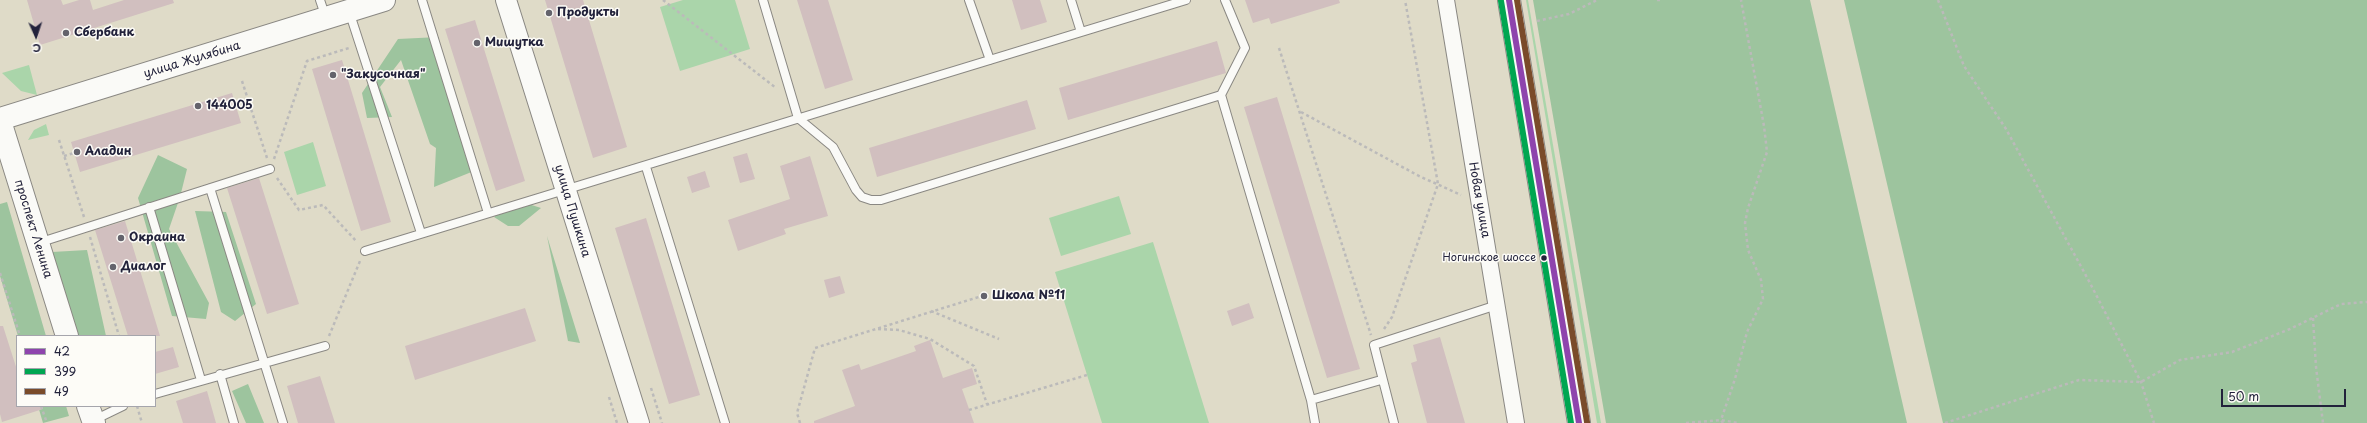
<!DOCTYPE html>
<meta charset="utf-8">
<style>
body{margin:0}
#map{position:relative;width:2367px;height:423px;overflow:hidden;background:#dfdbc8;font-family:"Playpen Sans",sans-serif}
canvas{display:block}
.legend{position:absolute;left:16px;top:335px;width:140px;height:72px;box-sizing:border-box;background:#fdfcf7;border:1px solid #a5a5ac;margin:0;padding:5px 7px;list-style:none;font-size:12px;color:#22223b}
.legend li{display:flex;align-items:center;gap:8px;height:20px}
.legend b{width:20px;border:1px solid #a5a5ac}
.north{position:absolute;left:16px;top:16px;width:40px;height:40px;-webkit-text-stroke:3px #fdfcf7;paint-order:stroke;rotate:177deg;font-size:11px;font-weight:700;line-height:16px;text-align:center;color:#22223b}
.north::after{content:'';display:block;margin:auto;width:14px;height:18px;background:#22223b;clip-path:polygon(50% 0,100% 100%,50% 72%,0 100%)}
.scale{position:absolute;left:2221px;top:389px;width:125px;height:18px;box-sizing:border-box;border:2px solid #22223b;border-top:0;padding-left:5px;font-size:12px;line-height:14px;white-space:nowrap;color:#22223b;-webkit-text-stroke:3px #fdfcf7;paint-order:stroke}
</style>
<div id="map">
<canvas width="2367" height="423"></canvas>
<ul class="legend">
<li><b style="height:5px;background:#8e44ad"></b>42</li>
<li><b style="height:5px;background:#00a651"></b>399</li>
<li><b style="height:5px;background:#7a4b2a"></b>49</li>
</ul>
<div class="north">С</div>
<div class="scale">50 m</div>
</div>
<script>
const c = document.querySelector('canvas').getContext('2d');
c.lineJoin = 'round';
function paint(path, color) {
  c.fillStyle = color;
  c.fill(path, 'evenodd');
}
function shape(rows) {
  const path = new Path2D();
  for (const r of rows) {
    path.moveTo(r[0], r[1]);
    for (let i = 2; i < r.length; i += 2) path.lineTo(r[i], r[i + 1]);
  }
  return path;
}
function strokePath(path, color, width, dash) {
  c.strokeStyle = color;
  c.lineWidth = width;
  c.lineCap = dash ? 'butt' : 'round';
  c.setLineDash(dash || []);
  c.stroke(path);
}
function label(font, color, halo, rows, align = 'center') {
  c.font = font + ' "Playpen Sans",sans-serif';
  c.lineWidth = 3;
  c.setLineDash([]);
  c.textBaseline = 'middle';
  c.strokeStyle = halo;
  c.fillStyle = color;
  for (const [text, x, y, turn = 0] of rows) {
    c.save();
    c.translate(x, y);
    c.rotate((+turn || 0) * Math.PI / 180);
    c.textAlign = isNaN(turn) ? turn : align;
    if (halo) c.strokeText(text, 0, 0);
    c.fillText(text, 0, 0);
    c.restore();
  }
}
const green = shape([
 [683,0,735,0,750,49,680,71,660,7],
 [1526,0,1528,0,1601,423,1597,423],
 [29,65,37,95,21,91,2,73],
 [46,124,49,135,28,140,34,130],
 [313,142,326,186,297,195,284,152],
 [1119,196,1131,234,1061,256,1049,218],
 [1153,242,1209,423,1102,423,1055,272]
]);
const forest = shape([
 [1533,0,1810,0,1907,423,1606,423],
 [1844,0,2367,0,2367,423,1943,423],
 [439,37,439,53,479,169,434,187,436,148,430,144,401,60,380,87,392,117,367,118,362,93,398,39],
 [158,155,187,169,180,197,169,229,209,303,206,319,172,316,138,198],
 [516,200,541,208,519,226,508,226,494,217],
 [7,202,46,336,18,336,0,276,0,204],
 [195,211,226,212,256,304,235,321,221,312],
 [547,236,580,343,568,341],
 [87,250,106,336,77,336,52,252],
 [248,384,264,423,246,423,232,391],
 [38,406,66,406,69,416,43,423]
]);
const building = shape([
 [27,0,61,0,63,5,79,0,90,0,93,10,124,0,173,0,174,3,40,45],
 [545,0,583,0,627,147,593,158],
 [797,0,828,0,853,80,825,89],
 [1012,0,1040,0,1047,22,1021,30],
 [1245,0,1339,0,1340,3,1271,24,1269,18,1253,23],
 [475,20,525,181,496,191,445,29],
 [1217,41,1226,73,1068,120,1059,88],
 [342,60,391,222,361,231,312,69],
 [232,93,241,123,80,172,71,142],
 [1277,97,1360,369,1327,378,1244,107],
 [1027,100,1036,129,877,177,869,148],
 [747,153,755,179,740,183,733,157],
 [810,156,828,216,784,229,786,234,738,251,728,220,790,199,780,166],
 [705,171,710,187,692,193,687,177],
 [259,178,299,304,267,314,227,188],
 [646,218,700,395,669,404,615,228],
 [125,221,160,336,128,336,95,230],
 [840,276,845,293,829,298,824,280],
 [1249,303,1254,318,1232,326,1227,311],
 [525,308,536,341,415,380,405,346],
 [0,326,3,326,17,370,17,406,43,406,43,409,2,422,0,414],
 [1440,337,1465,423,1427,423,1411,363,1417,361,1413,345],
 [930,340,943,378,972,368,977,384,962,389,974,423,814,423,814,421,855,406,842,370,859,364,861,370,916,351,914,346],
 [173,347,179,367,155,374,155,352],
 [320,376,335,423,298,423,287,386],
 [207,391,216,423,183,423,176,401]
]);
const path = shape([
 [663,0,776,88],
 [1657,0,1661,0],
 [1938,0,1964,66,2006,129,2090,283,2141,382,2154,423],
 [1537,21,1569,14,1597,0],
 [1279,48,1371,335],
 [242,81,267,158],
 [236,106,249,102],
 [1301,112,1419,176,1461,195],
 [59,140,84,217],
 [64,156,74,153],
 [274,159,307,61,349,48],
 [277,178,299,210,323,205,357,242],
 [90,237,119,336],
 [0,273,20,336],
 [931,311,999,339],
 [2313,318,2316,367,2323,423],
 [878,329,899,330,930,339,974,366,987,404],
 [1384,329,1392,317,1438,184,1405,0],
 [329,336,360,261],
 [651,388,662,423],
 [609,397,617,423],
 [41,406,47,423],
 [137,406,142,423],
 [969,410,1087,375],
 [800,423,797,413,815,348,985,295],
 [1686,423,1721,420,1739,423],
 [1723,423,1721,420,1735,379,1747,332,1763,299,1761,280,1748,250,1745,223,1748,208,1767,152,1764,126,1741,0],
 [1945,423,2079,380,2141,382,2180,360,2232,352,2290,329,2341,304,2367,302]
]);
const service = shape([
 [320,0,326,18],
 [422,0,488,213],
 [763,0,798,118,833,147,856,190,862,197,871,200,881,200,1221,95],
 [969,0,990,60],
 [1071,0,1081,32],
 [1225,0,1245,48,1221,95,1311,400,1315,423],
 [349,11,421,233],
 [646,167,725,423],
 [210,188,283,423],
 [149,207,201,380],
 [38,243,270,169],
 [365,251,1186,0],
 [220,374,234,423],
 [155,394,325,346],
 [1311,400,1381,380],
 [94,420,123,406],
 [1394,423,1374,345,1497,305]
]);
const minor = shape([
 [1446,0,1516,423]
]);
const tertiary = shape([
 [506,0,639,423]
]);
const secondary = shape([
 [0,119,384,0],
 [0,121,67,336],
 [88,406,94,423]
]);
const trunk = shape([
 [1509,0,1579,423]
]);
const bus1 = shape([
 [1509,0,1579,423]
]);
const bus2 = shape([
 [1501,1,1571,423]
]);
const bus3 = shape([
 [1517,0,1587,422]
]);
const markers = [
 [549,13,4,"#64636c"],
 [66,33,4,"#64636c"],
 [477,43,4,"#64636c"],
 [333,75,4,"#64636c"],
 [198,106,4,"#64636c"],
 [77,152,4,"#64636c"],
 [121,238,4,"#64636c"],
 [1544,258,3.5,"#22223b"],
 [113,267,4,"#64636c"],
 [984,296,4,"#64636c"]
];
const busNames = [
 ["Ногинское шоссе",1536,258]
];
const poiNames = [
 ["Продукты",557,13],
 ["Сбербанк",74,33],
 ["Мишутка",485,43],
 ["\"Закусочная\"",341,75],
 ["144005",206,106],
 ["Аладин",85,152],
 ["Окраина",129,238],
 ["Диалог",121,267],
 ["Школа №11",992,296]
];
const streetNames = [
 ["улица Жулябина",192,60,-17],
 ["Новая улица",1479,200,80],
 ["улица Пушкина",572,211,73],
 ["проспект Ленина",33,229,73]
];
paint(green, '#aad5aa');
paint(forest, '#9dc49e');
paint(building, '#d1bfbf');
strokePath(service, '#8a8883', 10);
strokePath(minor, '#8a8883', 18);
strokePath(tertiary, '#8a8883', 22);
strokePath(secondary, '#8a8883', 24);
strokePath(trunk, '#8a8883', 24);
strokePath(path, '#bbbaba', 2.5, [3, 3]);
strokePath(service, '#fafaf7', 8);
strokePath(minor, '#fafaf7', 16);
strokePath(tertiary, '#fafaf7', 20);
strokePath(secondary, '#fafaf7', 22);
strokePath(trunk, '#fafaf7', 22);
strokePath(bus1, '#8e44ad', 6);
strokePath(bus2, '#00a651', 6);
strokePath(bus3, '#7a4b2a', 6);
for (const [x, y, r, color] of markers) {
  const dot = new Path2D();
  dot.arc(x, y, r, 0, 2 * Math.PI);
  c.fillStyle = color;
  c.fill(dot);
  strokePath(dot, '#fdfcf7', 1.5);
}
label('11px', '#22223b', '#fdfcf7', busNames, 'right');
label('bold 12px', '#22223b', '#fdfcf7', poiNames, 'left');
label('12px', '#22223b', '#fdfcf7', streetNames);
</script>
